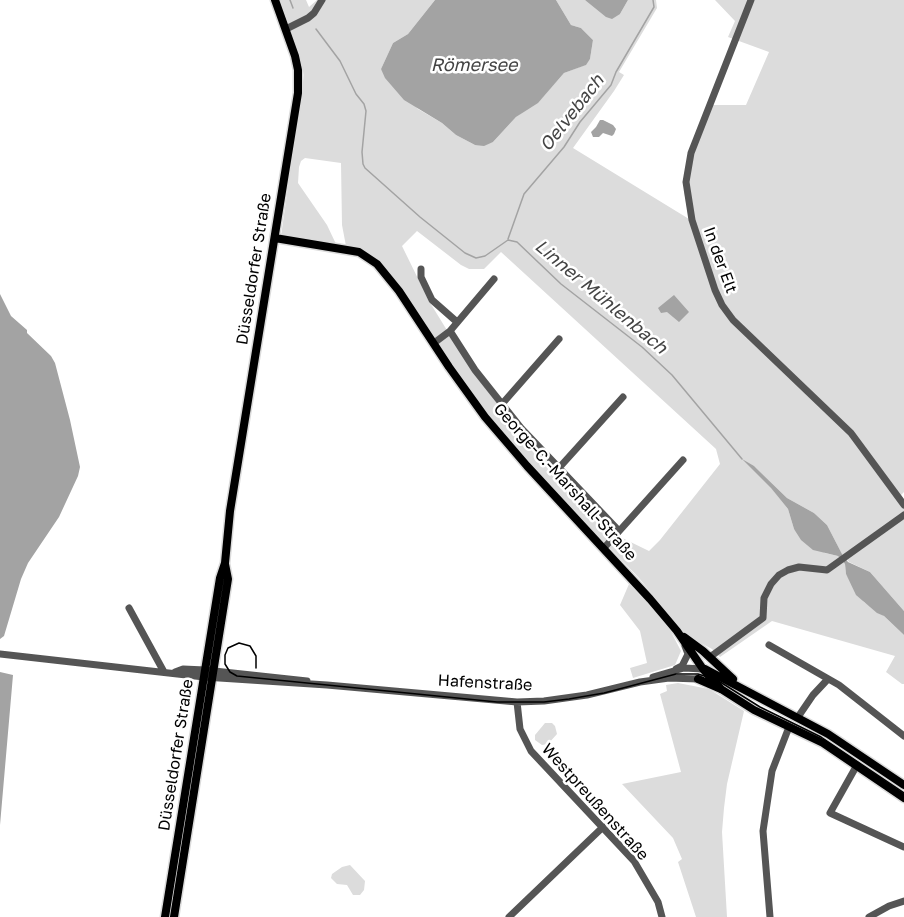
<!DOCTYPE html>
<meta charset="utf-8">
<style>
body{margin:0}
canvas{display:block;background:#fff}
</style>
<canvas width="904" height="917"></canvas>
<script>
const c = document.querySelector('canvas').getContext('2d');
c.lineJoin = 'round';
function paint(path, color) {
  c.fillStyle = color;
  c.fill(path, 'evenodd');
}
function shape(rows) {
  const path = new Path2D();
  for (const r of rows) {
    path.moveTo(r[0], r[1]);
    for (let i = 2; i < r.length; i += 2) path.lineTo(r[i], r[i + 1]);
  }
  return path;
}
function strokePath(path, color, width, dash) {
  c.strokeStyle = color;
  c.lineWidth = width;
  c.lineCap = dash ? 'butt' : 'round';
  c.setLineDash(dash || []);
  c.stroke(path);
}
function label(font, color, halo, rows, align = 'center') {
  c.font = font + ' "Golos Text",sans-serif';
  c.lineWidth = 5;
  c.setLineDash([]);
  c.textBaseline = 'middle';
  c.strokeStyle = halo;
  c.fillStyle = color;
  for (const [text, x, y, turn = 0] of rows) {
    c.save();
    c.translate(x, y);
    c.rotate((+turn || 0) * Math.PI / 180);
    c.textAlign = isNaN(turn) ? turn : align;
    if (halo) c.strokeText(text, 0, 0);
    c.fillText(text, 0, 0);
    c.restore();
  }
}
const green = shape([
 [280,0,306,0,309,7,317,0,435,0,408,34,393,43,381,69,418,109,442,123,456,135,475,145,493,142,516,117,542,98,564,73,585,65,590,59,593,40,581,28,571,25,556,0,585,0,620,14,628,0,656,0,657,8,619,72,624,75,614,91,573,148,689,219,684,191,686,165,711,105,746,105,769,52,728,37,735,21,715,0,904,0,904,492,901,495,904,501,904,611,870,572,849,562,842,554,827,525,814,513,787,498,754,466,788,509,794,529,825,553,838,556,845,564,846,574,864,602,884,616,904,635,904,684,902,684,886,672,895,656,772,621,720,657,712,649,686,635,639,578,610,548,611,537,605,542,601,541,529,464,487,415,375,258,365,251,346,246,342,225,341,163,305,158,301,161,299,167,298,183,327,225,336,244,281,236,304,75,295,41],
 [417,231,461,265,469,269,484,269,501,252,716,449,720,464,660,540,649,551,612,533,609,527,592,511,518,430,472,371,429,301,402,246],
 [629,584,668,626,681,651,675,665,633,678,630,668,647,663,640,631,620,605],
 [678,683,709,689,744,711,727,784,724,808,722,832,727,917,696,917,678,862,682,859,673,838,622,784,681,772,660,694,667,691,666,685],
 [545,723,552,723,555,726,557,734,548,744,542,745,535,740,535,735],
 [350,865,365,881,364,890,360,895,353,895,347,885,337,884,331,878,332,874,342,867]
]);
const water = shape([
 [435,0,556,0,571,25,581,28,593,40,590,59,586,65,564,73,538,103,516,117,493,142,484,146,475,145,456,135,442,123,404,100,385,78,381,69,393,43,408,34],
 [585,0,628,0,620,14,612,19,606,17],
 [600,120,603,120,613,125,616,129,614,134,612,136,603,133,599,137,593,137,591,132,596,127],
 [0,294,11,316,27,330,27,333,51,356,55,363,70,420,80,467,78,476,59,517,28,563,21,579,4,636,0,639],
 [674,295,689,312,679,322,667,312,661,313,658,308],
 [742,459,754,466,787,498,814,513,827,525,842,554,848,562,870,572,904,611,904,635,884,616,877,613,856,595,846,574,845,564,838,556,813,550,801,540,794,529,788,509,771,488],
 [0,672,13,675,0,825]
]);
const stream = shape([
 [290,0,293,8],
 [316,29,340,61,356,94,364,104,366,111,362,152,363,164,365,168,420,217,465,253,476,258,485,256,508,240,517,242,561,284,642,347,672,375,742,459],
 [508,239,524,194,564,147,580,122,611,85,616,72,654,7,653,0]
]);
const minor = shape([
 [751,0,691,153,686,182,692,220,715,290,722,305,733,320,851,433,904,505],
 [286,29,308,18,314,13,322,0],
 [421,269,421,277,432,300,457,322],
 [450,331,475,370,521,428,619,531],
 [434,343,450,331,494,279],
 [502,404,559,339],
 [558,469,623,397],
 [604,548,683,460],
 [129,608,164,672],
 [769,645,839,685,904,736],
 [0,654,204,677,327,685,517,702,544,701,587,695,640,682,669,678,698,679],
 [710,657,763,618,764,598,771,584,779,575,788,570,799,567,827,570,904,515],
 [676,669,682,666,688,654,685,646],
 [175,672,183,669,205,670,307,681],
 [653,677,684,668,703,669],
 [517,702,520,729,531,751,634,861,658,902,662,917],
 [798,717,813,695,828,679],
 [857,765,830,813,904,847],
 [509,917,603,827],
 [770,917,763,831,772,771,789,727],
 [869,917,889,906,904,901]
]);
const major = shape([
 [275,238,359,252,377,264,399,291,449,367,485,417,527,466,650,599,677,631,703,669,721,689],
 [684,637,703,651,733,679],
 [705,669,828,734,904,785],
 [698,679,721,689,754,710,823,743,904,798],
 [165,917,220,578,225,563,230,511,298,93,298,70,295,56,275,0],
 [174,917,228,579,225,564]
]);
const tram = shape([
 [256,668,256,656,250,646,239,643,228,648,225,655,225,664,230,672,237,676,497,702,544,702,569,699,604,693,676,674,698,674,717,680,760,707,821,737,904,793]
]);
const streetNames = [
 ["In der Elt",720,260,70],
 ["Düsseldorfer Straße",254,269,-81],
 ["George-C.-Marshall-Straße",565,482,48],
 ["Hafenstraße",485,683,3],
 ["Düsseldorfer Straße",176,755,-81],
 ["Westpreußenstraße",595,802,48]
];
const waterNames = [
 ["Römersee",474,65],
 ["Oelvebach",572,113,-52],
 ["Linner Mühlenbach",601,297,40]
];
paint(green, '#dcdcdc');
paint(water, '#a3a3a3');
strokePath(stream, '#a3a3a3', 1.5);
strokePath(major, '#dbdbdb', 11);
strokePath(minor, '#555', 7);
strokePath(major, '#000', 8);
strokePath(tram, '#000', 1.5);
label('16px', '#000', '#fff', streetNames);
label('italic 18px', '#444', '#fff', waterNames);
</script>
